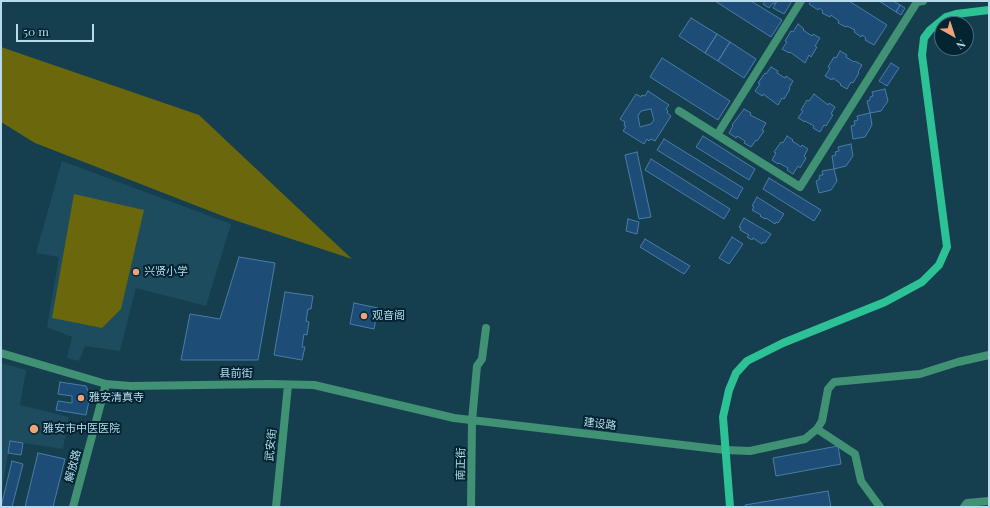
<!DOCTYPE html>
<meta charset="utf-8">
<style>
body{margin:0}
#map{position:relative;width:990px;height:508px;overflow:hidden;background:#153f4f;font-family:"Playfair Display",serif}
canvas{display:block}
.frame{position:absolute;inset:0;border:2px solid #b7dbec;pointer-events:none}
.north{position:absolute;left:934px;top:16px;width:40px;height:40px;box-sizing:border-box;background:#032431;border:1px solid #4b6d7c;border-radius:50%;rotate:141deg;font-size:11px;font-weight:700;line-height:16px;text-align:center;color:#b7dbec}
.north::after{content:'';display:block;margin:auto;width:14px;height:18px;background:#f0a27a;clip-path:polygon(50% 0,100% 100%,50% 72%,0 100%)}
.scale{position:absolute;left:16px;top:24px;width:78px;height:18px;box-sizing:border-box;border:2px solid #b7dbec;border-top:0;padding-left:5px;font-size:12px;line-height:14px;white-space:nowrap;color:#b7dbec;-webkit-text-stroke:3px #032431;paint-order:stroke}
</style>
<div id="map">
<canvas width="990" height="508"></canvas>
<div class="frame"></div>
<div class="north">N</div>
<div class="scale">50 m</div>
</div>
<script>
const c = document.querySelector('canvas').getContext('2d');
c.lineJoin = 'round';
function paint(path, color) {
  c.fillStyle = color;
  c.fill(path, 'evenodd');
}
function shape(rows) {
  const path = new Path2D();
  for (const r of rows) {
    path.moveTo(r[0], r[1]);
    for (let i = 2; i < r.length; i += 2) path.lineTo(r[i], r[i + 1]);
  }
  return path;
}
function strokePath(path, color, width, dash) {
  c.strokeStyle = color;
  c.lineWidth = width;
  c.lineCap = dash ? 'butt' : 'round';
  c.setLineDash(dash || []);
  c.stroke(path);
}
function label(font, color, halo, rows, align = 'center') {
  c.font = font + ' "Playfair Display","Noto Sans SC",serif';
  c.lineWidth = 4;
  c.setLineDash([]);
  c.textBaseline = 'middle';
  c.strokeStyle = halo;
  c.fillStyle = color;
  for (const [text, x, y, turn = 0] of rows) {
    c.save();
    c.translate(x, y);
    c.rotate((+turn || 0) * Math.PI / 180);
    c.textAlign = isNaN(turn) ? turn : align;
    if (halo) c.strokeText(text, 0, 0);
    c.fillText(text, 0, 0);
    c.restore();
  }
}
const built = shape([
 [62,161,231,224,206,306,136,288,120,351,85,346,79,361,67,358,72,337,47,327,59,257,36,253],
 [1,363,26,370,20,405,69,417,63,449,10,441,1,495]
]);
const green = shape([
 [1,47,199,115,352,259,228,218,35,143,1,122],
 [74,194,144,210,121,309,102,328,52,318]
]);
const building = shape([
 [715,1,751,1,782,20,771,37,715,1],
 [765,1,777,1,775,4,773,3,769,8,763,4,765,1],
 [777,1,792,1,784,14,773,8,777,1],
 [811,1,849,1,887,25,874,45,865,40,866,38,862,35,861,37,854,32,855,30,847,26,846,27,838,23,839,21,831,15,830,17,822,13,823,11,819,8,818,10,809,4,811,1],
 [879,1,893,1,900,5,896,12,879,1],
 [900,5,905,8,901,15,896,12,900,5],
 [691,18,717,34,705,53,679,36,691,18],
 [798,24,804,29,803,30,812,36,813,34,820,38,815,46,817,47,811,57,809,55,805,63,790,52,789,53,782,49,787,42,785,41,791,31,793,32,798,24],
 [717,34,730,42,718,61,705,53,717,34],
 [730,42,756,59,744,78,718,61,730,42],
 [840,51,847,55,846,57,854,62,855,61,862,65,858,72,859,73,853,83,851,82,847,89,840,85,841,84,833,78,832,80,825,76,830,68,828,67,834,57,836,58,840,51],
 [662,58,730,101,718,120,650,77,662,58],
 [891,63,899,68,887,86,879,81,891,63],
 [771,67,778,71,777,73,785,78,786,76,793,81,789,88,790,89,784,99,782,98,778,105,763,94,762,96,755,91,760,84,758,83,765,73,766,74,771,67],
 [885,89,888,101,881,111,870,113,867,101,870,100,870,97,873,96,872,92,885,89],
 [648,91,669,105,666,109,668,111,667,113,671,116,655,141,651,139,649,141,647,139,644,144,623,131,626,126,624,125,625,122,620,119,636,94,641,97,642,95,645,96,648,91],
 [651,109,654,120,651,124,640,127,638,116,641,111,651,109],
 [814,94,828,105,829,103,835,107,831,114,833,115,826,126,824,125,820,132,813,128,814,126,805,121,805,122,798,118,803,111,801,110,807,100,809,101,814,94],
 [744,109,751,113,750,115,766,123,762,130,764,131,757,141,756,140,751,147,744,143,745,141,737,136,736,138,729,133,733,126,732,125,744,109],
 [870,113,872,125,865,137,853,139,851,126,855,125,854,121,858,120,857,116,870,113],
 [703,136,755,169,749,180,696,147,703,136],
 [787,136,793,140,792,141,797,144,801,147,802,145,808,149,804,156,806,158,800,168,798,166,793,174,787,170,788,168,779,163,778,164,772,160,776,153,774,152,781,142,783,143,787,136],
 [664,139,743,188,737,199,657,150,664,139],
 [851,144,853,156,846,166,834,169,832,156,836,155,835,152,839,151,838,147,851,144],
 [637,152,651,217,639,219,625,155,637,152],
 [651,159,730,209,724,219,645,170,651,159],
 [834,169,837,181,831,190,819,193,816,181,820,179,819,177,820,175,823,175,822,171,834,169],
 [769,178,821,210,814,221,763,189,769,178],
 [757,197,784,214,778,223,776,222,775,224,766,218,765,219,760,216,761,215,752,210,754,207,752,206,757,197],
 [744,218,771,234,765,243,763,242,762,244,753,238,752,240,747,237,749,235,740,230,741,228,739,227,744,218],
 [628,219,639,222,637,234,626,231,628,219],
 [732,237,743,244,729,264,719,258,732,237],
 [645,239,690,266,684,274,640,247,645,239],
 [239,257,275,263,258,360,181,360,190,314,220,319,239,257],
 [285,292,313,296,311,309,308,309,306,321,309,322,307,335,304,334,302,347,305,347,302,360,274,355,285,292],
 [354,303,378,308,374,329,350,324,354,303],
 [60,382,86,386,90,396,86,415,56,410,58,401,72,403,72,396,58,394,60,382],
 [10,441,23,443,21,455,8,453,10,441],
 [838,446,841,464,776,476,773,458,838,446],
 [38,453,65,459,53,507,25,507,38,453],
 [12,461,23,464,12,507,1,507,12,461],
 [828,491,831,507,745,507,745,505,828,491]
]);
const street = shape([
 [679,111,800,187,917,2,923,1],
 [717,135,801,1],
 [1,353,106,384,130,386,270,384,314,385,454,418,725,450,750,451,805,439,817,429,822,421,828,389,834,382,920,374,958,362,989,355],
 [817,429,855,454,861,481,880,507],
 [73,507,106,384],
 [276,507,288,385],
 [471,507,472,421,477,366,482,359,486,328],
 [964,507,967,503,989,501]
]);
const secondary = shape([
 [730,507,723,417,729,390,736,373,747,361,783,343,885,302,922,282,939,265,947,247,922,55,924,38,930,30,946,17,956,14,989,10]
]);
const markers = [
 [136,272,4,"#f0a27a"],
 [364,316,4,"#f0a27a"],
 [81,398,4,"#f0a27a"],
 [34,429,5,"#f0a27a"]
];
const poiNames = [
 ["兴贤小学",144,272],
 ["观音阁",372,316],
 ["雅安清真寺",89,398],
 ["雅安市中医医院",43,429]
];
const streetNames = [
 ["县前街",236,374],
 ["建设路",600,424,7],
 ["武安街",271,445,-84],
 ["南正街",461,464,-89],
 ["解放路",73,466,-75]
];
paint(built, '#1d4c5f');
paint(green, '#6a670c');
paint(building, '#1d4d76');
strokePath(building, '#4a7ca9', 1);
strokePath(street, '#419175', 8);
strokePath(secondary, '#2dc296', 8);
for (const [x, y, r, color] of markers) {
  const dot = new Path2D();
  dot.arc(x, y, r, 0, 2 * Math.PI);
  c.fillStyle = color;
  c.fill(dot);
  strokePath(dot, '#032431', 1.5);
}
label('11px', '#b7dbec', '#032431', poiNames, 'left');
label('11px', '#b7dbec', '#032431', streetNames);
</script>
